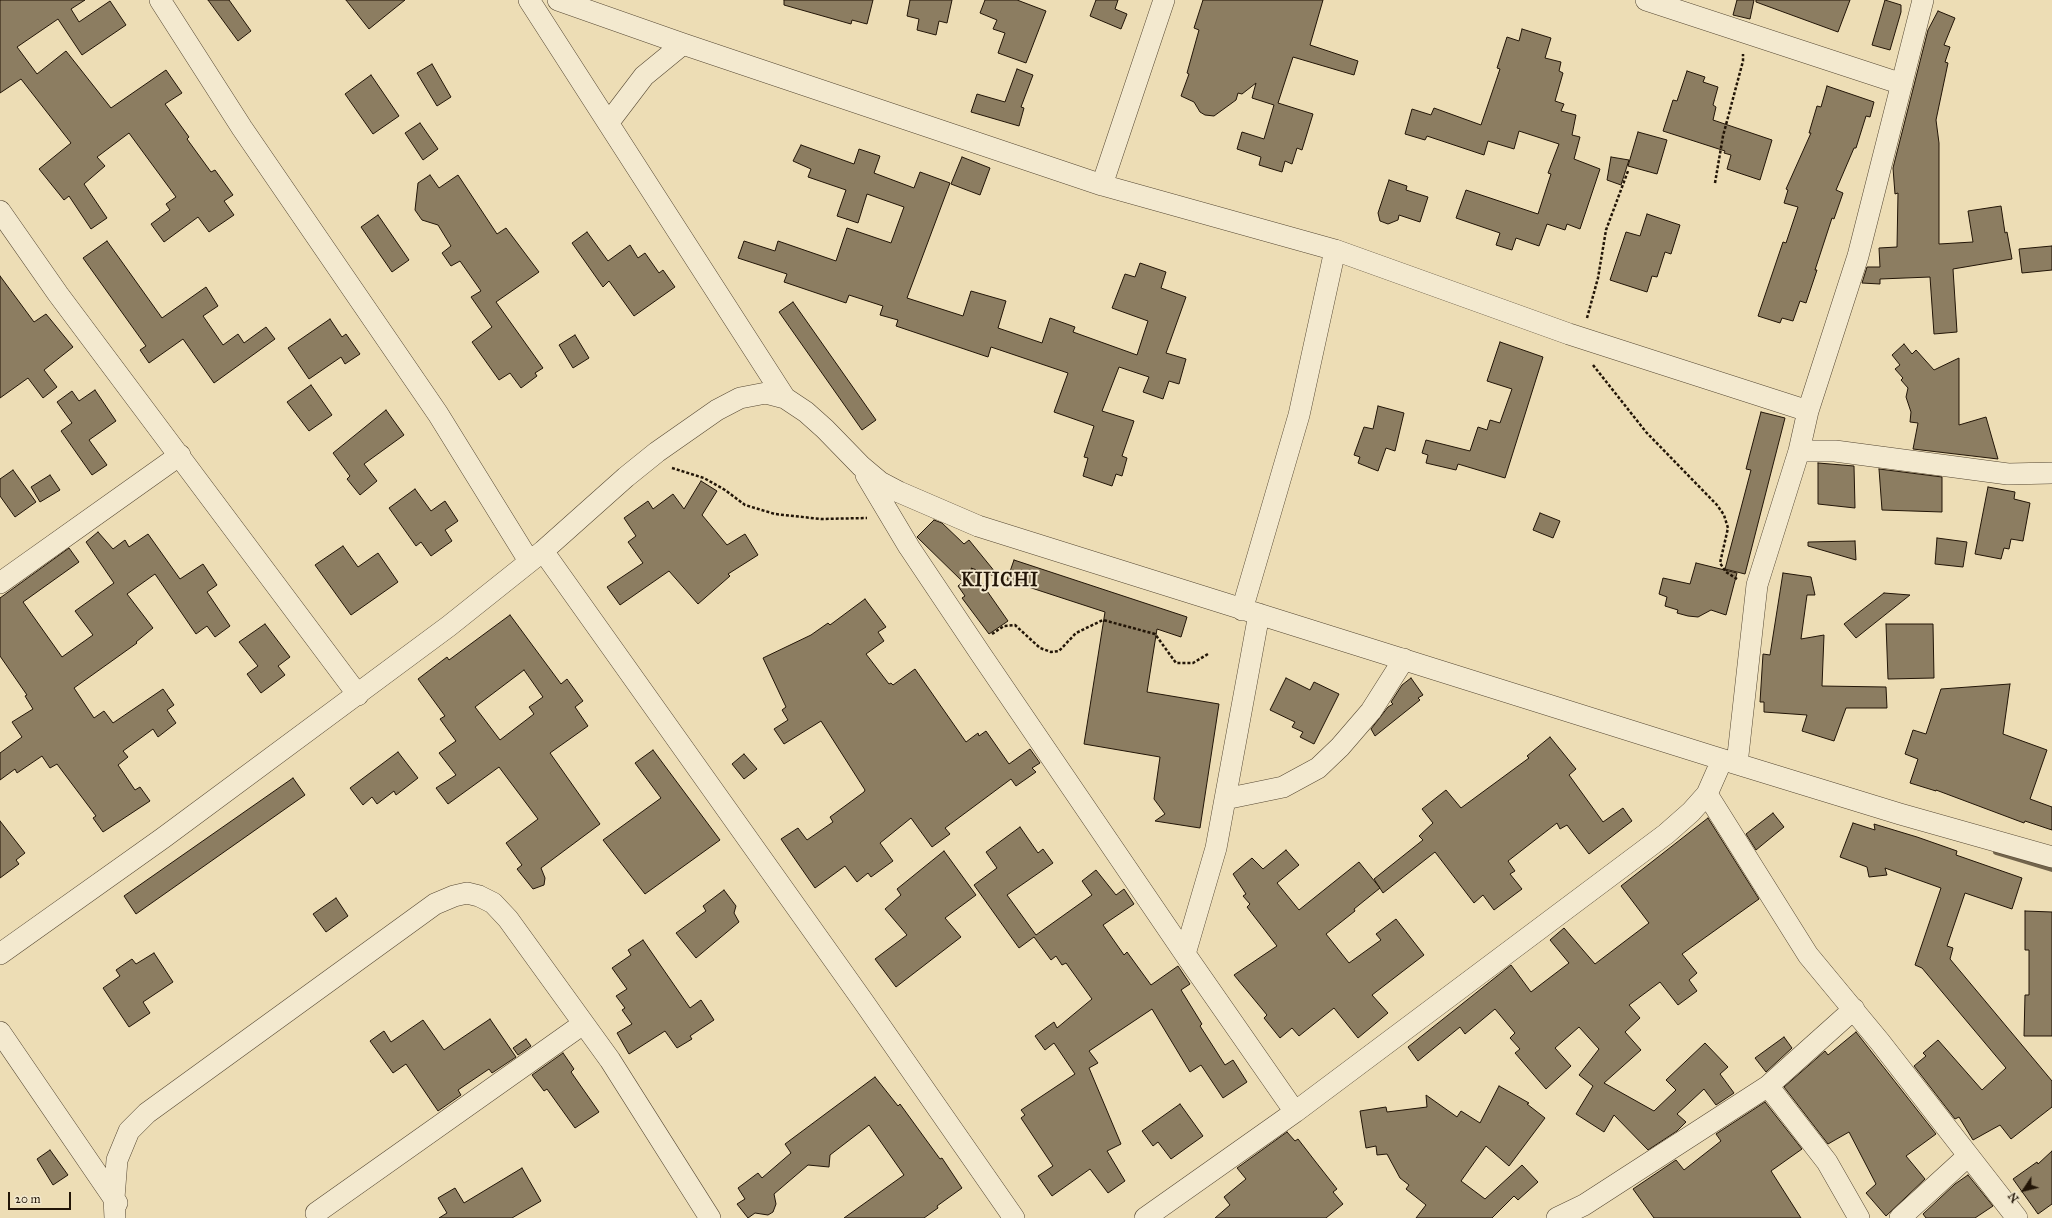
<!DOCTYPE html>
<style>
body{margin:0}
#map{position:relative;width:2052px;height:1218px;overflow:hidden;background:#edddb5;font-family:"IM FELL Great Primer",serif}
canvas{display:block}
.north{position:absolute;left:2004px;top:1170px;width:40px;height:40px;-webkit-text-stroke:3px #f3e9cf;paint-order:stroke;rotate:235deg;font-size:11px;font-weight:700;line-height:16px;text-align:center;color:#221507}
.north::after{content:'';display:block;margin:auto;width:14px;height:18px;background:#221507;clip-path:polygon(50% 0,100% 100%,50% 72%,0 100%)}
.scale{position:absolute;left:8px;top:1192px;width:63px;height:18px;box-sizing:border-box;border:2px solid #221507;border-top:0;padding-left:5px;font-size:12px;line-height:14px;white-space:nowrap;color:#221507;-webkit-text-stroke:3px #f3e9cf;paint-order:stroke}
</style>
<div id="map">
<canvas width="2052" height="1218"></canvas>
<div class="north">N</div>
<div class="scale">20 m</div>
</div>
<script>
const c = document.querySelector('canvas').getContext('2d');
c.lineJoin = 'round';
function shape(rows) {
  const path = new Path2D();
  for (const r of rows) {
    path.moveTo(r[0], r[1]);
    for (let i = 2; i < r.length; i += 2) path.lineTo(r[i], r[i + 1]);
  }
  return path;
}
function strokePath(path, color, width, dash) {
  c.strokeStyle = color;
  c.lineWidth = width;
  c.lineCap = dash ? 'butt' : 'round';
  c.setLineDash(dash || []);
  c.stroke(path);
}
function paint(path, color) {
  c.fillStyle = color;
  c.fill(path, 'evenodd');
}
function label(font, color, halo, rows, align = 'center') {
  c.font = font + ' "IM FELL Great Primer",serif';
  c.lineWidth = 4;
  c.setLineDash([]);
  c.textBaseline = 'middle';
  c.strokeStyle = halo;
  c.fillStyle = color;
  for (const [text, x, y, turn = 0] of rows) {
    c.save();
    c.translate(x, y);
    c.rotate((+turn || 0) * Math.PI / 180);
    c.textAlign = isNaN(turn) ? turn : align;
    if (halo) c.strokeText(text, 0, 0);
    c.fillText(text, 0, 0);
    c.restore();
  }
}
const stream = shape([
 [1996,852,2052,869]
]);
const building = shape([
 [0,0,85,0,71,9,79,22,110,1,126,25,82,55,58,19,17,47,37,74,66,51,111,108,166,70,182,93,165,104,189,137,187,139,211,172,215,170,233,195,224,201,234,215,209,232,198,217,164,242,151,224,170,210,166,204,176,197,129,133,97,157,105,166,84,184,107,218,91,229,69,196,64,200,39,169,71,143,21,79,0,93,0,0],
 [208,0,229,0,251,31,238,41,208,0],
 [346,0,405,0,369,29,346,0],
 [784,0,873,0,867,24,852,20,851,24,784,5,784,0],
 [910,0,952,0,947,23,939,21,936,35,917,30,919,19,907,16,910,0],
 [985,0,1017,0,1046,11,1026,63,998,53,1005,33,993,29,997,20,980,13,985,0],
 [1096,0,1118,0,1115,9,1127,14,1121,29,1090,16,1096,0],
 [1203,0,1323,0,1310,45,1358,61,1354,75,1293,57,1278,103,1313,114,1302,150,1297,148,1292,164,1285,161,1282,172,1259,165,1261,157,1237,149,1242,132,1264,139,1274,105,1252,98,1256,83,1242,94,1238,93,1236,100,1214,116,1205,115,1200,112,1194,102,1181,96,1189,74,1187,73,1199,30,1194,28,1203,0],
 [1737,0,1754,0,1750,19,1733,15,1737,0],
 [1756,0,1850,0,1838,32,1756,2,1756,0],
 [1885,0,1901,5,1901,12,1890,50,1872,45,1885,0],
 [1938,11,1955,18,1944,45,1950,47,1945,62,1948,63,1936,120,1939,143,1939,244,1973,242,1968,211,2001,206,2005,233,2007,232,2012,259,1953,269,1957,332,1934,334,1930,277,1880,279,1880,284,1862,283,1867,267,1880,267,1879,248,1897,247,1898,193,1895,194,1893,168,1928,30,1938,11],
 [1522,29,1551,38,1545,58,1561,62,1559,71,1563,73,1555,101,1564,104,1561,111,1576,115,1572,135,1580,137,1574,159,1600,169,1580,229,1567,224,1565,230,1547,224,1539,246,1516,238,1512,250,1496,245,1500,233,1456,218,1466,190,1538,214,1551,174,1548,173,1559,144,1519,131,1514,149,1488,141,1484,155,1427,136,1425,140,1405,134,1412,109,1431,115,1434,108,1481,125,1500,69,1497,68,1507,37,1519,41,1522,29],
 [432,64,451,97,437,106,417,73,432,64],
 [1017,69,1033,75,1021,107,1024,108,1019,126,971,112,977,94,1005,102,1017,69],
 [1687,71,1705,77,1703,82,1718,87,1713,105,1716,107,1713,120,1772,140,1760,180,1727,169,1731,155,1724,153,1725,151,1663,131,1673,100,1677,101,1687,71],
 [371,75,399,116,373,134,345,94,371,75],
 [1827,86,1874,102,1870,117,1866,116,1856,148,1854,148,1836,190,1843,193,1834,219,1832,218,1815,270,1817,270,1806,303,1800,301,1793,321,1782,318,1780,323,1758,316,1783,242,1786,243,1798,207,1784,203,1788,190,1786,189,1811,133,1809,133,1817,106,1821,107,1827,86],
 [420,123,438,149,423,160,405,133,420,123],
 [1638,132,1667,140,1657,174,1628,166,1638,132],
 [801,145,854,164,859,149,880,156,874,173,914,188,920,172,950,183,907,298,963,316,971,291,1006,301,998,328,1042,343,1050,318,1075,327,1073,332,1137,355,1148,321,1112,308,1125,274,1135,277,1140,263,1166,272,1161,288,1186,297,1166,353,1186,359,1179,384,1169,381,1163,399,1143,392,1149,377,1119,367,1102,411,1134,421,1122,456,1127,458,1122,476,1116,474,1112,486,1083,476,1088,458,1084,457,1094,426,1054,412,1068,373,991,347,988,357,896,326,898,320,880,315,883,306,849,295,846,303,784,282,787,274,738,258,744,241,775,251,778,241,836,261,847,228,891,243,904,207,867,194,858,223,837,216,846,190,808,177,811,169,793,161,801,145],
 [962,157,990,168,980,195,951,184,962,157],
 [1611,157,1629,160,1621,185,1607,180,1611,157],
 [430,175,439,188,458,175,497,234,506,228,539,272,496,302,543,368,535,373,537,376,521,388,510,373,499,380,472,342,492,327,471,297,481,291,460,261,451,266,442,253,451,246,438,225,422,220,415,210,418,183,430,175],
 [1389,180,1407,186,1406,190,1428,197,1420,222,1399,215,1398,220,1388,224,1380,221,1378,213,1389,180],
 [1647,214,1680,225,1671,254,1665,252,1657,277,1652,276,1647,292,1610,280,1626,232,1640,236,1647,214],
 [378,215,409,260,392,272,361,227,378,215],
 [587,232,608,261,630,245,638,258,645,253,659,273,663,270,675,287,634,316,609,281,603,287,572,243,587,232],
 [107,241,162,318,206,287,218,306,203,316,223,345,238,334,244,343,266,327,275,339,214,383,183,339,149,363,140,350,146,346,83,258,107,241],
 [2052,246,2052,270,2022,273,2019,249,2052,246],
 [0,276,34,322,46,314,73,347,44,370,57,387,43,398,28,378,0,398,0,276],
 [793,302,876,420,862,430,779,312,793,302],
 [330,319,342,337,346,334,360,354,345,364,341,357,309,379,288,348,330,319],
 [575,335,589,358,573,368,559,345,575,335],
 [1500,342,1543,357,1505,478,1458,464,1456,470,1426,463,1428,455,1422,453,1426,440,1470,451,1478,427,1487,430,1490,420,1500,423,1512,389,1487,381,1500,342],
 [1904,344,1912,354,1916,350,1934,370,1959,358,1959,425,1986,417,1998,459,1913,449,1918,423,1910,422,1911,412,1906,397,1908,388,1901,380,1903,378,1895,369,1900,365,1892,355,1904,344],
 [311,385,332,415,309,431,287,402,311,385],
 [95,390,116,421,89,440,107,465,92,475,61,431,72,423,57,402,72,391,79,401,95,390],
 [1378,406,1404,413,1395,451,1386,448,1378,471,1358,463,1360,457,1354,455,1364,427,1373,429,1378,406],
 [386,410,404,435,364,464,377,481,360,495,347,479,350,476,333,453,386,410],
 [1761,412,1785,418,1745,574,1725,569,1751,470,1746,469,1761,412],
 [1818,463,1854,466,1855,508,1818,504,1818,463],
 [1879,469,1942,477,1942,512,1882,510,1879,469],
 [13,470,36,502,15,517,0,496,0,479,13,470],
 [50,475,60,490,40,502,31,487,50,475],
 [701,481,717,491,702,515,727,545,745,534,758,555,728,574,730,576,698,604,669,571,620,605,607,587,643,563,628,542,636,536,624,518,648,501,653,509,673,494,684,509,701,481],
 [1988,487,2015,492,2014,499,2030,503,2023,541,2011,539,2009,549,2004,548,2001,559,1975,554,1988,487],
 [415,489,431,511,445,501,458,521,445,530,452,541,431,556,421,542,416,546,389,508,415,489],
 [1540,513,1560,521,1553,538,1533,530,1540,513],
 [934,520,942,523,964,544,969,540,1000,578,971,568,1008,621,989,634,962,598,965,596,958,586,963,582,917,537,934,520],
 [98,532,113,549,125,540,129,547,148,534,180,579,203,564,217,585,207,592,230,626,215,637,207,626,196,634,155,574,127,594,153,628,136,642,137,643,74,688,94,718,104,711,113,723,163,689,174,705,167,710,176,723,158,737,153,729,123,751,128,757,118,765,135,790,140,787,150,801,103,832,93,818,96,816,57,764,50,768,42,756,17,773,15,769,0,780,0,753,22,737,12,722,33,709,25,696,27,695,0,656,0,598,69,548,79,562,23,602,62,657,93,635,75,611,114,583,86,542,98,532],
 [1937,538,1967,542,1963,567,1935,564,1937,538],
 [1855,541,1856,560,1808,546,1808,542,1855,541],
 [343,546,358,567,378,553,398,582,351,615,315,565,343,546],
 [1014,560,1187,617,1181,637,1157,629,1147,692,1219,704,1200,828,1155,821,1165,814,1154,799,1160,757,1084,744,1105,612,1007,580,1014,560],
 [1696,563,1737,573,1726,615,1711,610,1698,617,1688,616,1677,613,1678,610,1665,606,1667,597,1659,594,1663,578,1690,584,1696,563],
 [1783,573,1811,577,1815,595,1807,595,1801,639,1824,635,1822,686,1886,687,1887,708,1846,708,1834,741,1802,731,1807,715,1764,712,1764,702,1760,702,1763,654,1770,655,1783,573],
 [1884,593,1910,595,1856,638,1844,624,1884,593],
 [865,599,886,627,878,632,884,641,866,654,889,684,891,683,893,685,915,669,966,742,978,733,979,736,986,731,1009,764,1030,749,1040,763,1032,768,1036,772,1016,786,1011,779,945,828,950,834,932,847,911,818,880,843,893,861,871,877,868,873,857,882,845,866,815,888,781,839,798,828,807,840,833,822,830,817,864,792,865,790,821,721,784,744,774,729,788,720,782,710,786,707,763,658,811,635,828,623,830,625,865,599],
 [510,615,561,684,567,679,583,701,575,707,588,726,550,753,600,824,541,868,545,878,544,885,533,889,517,869,522,865,506,843,538,819,499,767,448,804,436,788,456,775,439,753,456,741,440,719,445,716,418,679,447,657,449,660,510,615],
 [524,670,543,697,529,707,534,714,500,740,475,707,524,670],
 [265,624,290,657,278,666,285,675,261,693,247,674,258,666,239,642,265,624],
 [1886,624,1933,624,1934,678,1888,679,1886,624],
 [1286,678,1310,690,1314,682,1339,694,1314,744,1300,737,1303,732,1292,727,1295,722,1270,710,1286,678],
 [1411,678,1423,695,1418,698,1420,700,1375,736,1371,729,1388,707,1393,704,1391,702,1402,685,1411,678],
 [2010,684,2003,734,2047,750,2030,799,2052,807,2052,830,2025,821,2024,823,1936,790,1936,791,1910,783,1918,759,1905,754,1913,730,1926,734,1941,689,2010,684],
 [1550,737,1576,769,1569,775,1603,822,1623,808,1632,821,1589,854,1567,825,1560,829,1557,823,1508,861,1515,871,1510,874,1522,889,1494,910,1483,895,1474,903,1435,852,1383,893,1374,879,1423,840,1419,836,1433,823,1422,809,1446,790,1461,808,1529,758,1527,756,1550,737],
 [653,750,720,840,645,894,603,840,661,798,635,763,653,750],
 [398,752,418,778,396,795,394,791,377,804,372,797,363,805,350,788,398,752],
 [744,754,757,769,744,779,732,764,744,754],
 [293,778,305,795,136,914,124,896,293,778],
 [1773,813,1784,827,1756,850,1746,834,1773,813],
 [1708,818,1759,899,1682,954,1697,973,1689,980,1697,991,1678,1005,1660,982,1629,1005,1640,1018,1625,1032,1641,1050,1604,1083,1654,1111,1676,1090,1666,1080,1705,1043,1728,1067,1720,1074,1734,1093,1716,1105,1704,1089,1677,1114,1686,1122,1677,1131,1648,1150,1614,1115,1604,1132,1576,1114,1593,1086,1579,1075,1599,1049,1579,1027,1555,1048,1571,1066,1546,1089,1515,1053,1520,1049,1510,1038,1515,1033,1495,1009,1465,1034,1460,1027,1418,1061,1408,1047,1511,965,1531,992,1569,963,1550,940,1564,928,1595,964,1649,923,1621,886,1708,818],
 [0,821,25,853,16,860,19,864,0,878,0,821],
 [1853,823,1875,830,1874,824,1917,837,1957,851,1956,855,2022,878,2012,909,1965,893,1947,946,1953,948,1950,959,2052,1081,2052,1107,2011,1139,2000,1125,1973,1140,1959,1117,1955,1119,1914,1066,1926,1056,1923,1053,1938,1040,1982,1090,2006,1068,1922,968,1915,965,1941,888,1885,868,1887,875,1869,877,1867,867,1840,857,1853,823],
 [1020,827,1038,853,1043,849,1053,863,1007,895,1036,935,1092,895,1082,881,1096,870,1116,895,1124,889,1134,904,1103,925,1124,955,1127,952,1151,985,1178,966,1190,984,1181,990,1202,1024,1200,1026,1225,1065,1233,1060,1247,1082,1223,1098,1201,1065,1190,1072,1152,1009,1089,1051,1098,1063,1089,1068,1121,1144,1107,1151,1125,1181,1108,1193,1090,1169,1052,1196,1038,1176,1053,1166,1021,1118,1025,1115,1021,1110,1075,1074,1054,1043,1045,1050,1035,1036,1054,1022,1057,1028,1092,999,1066,963,1062,965,1056,956,1051,960,1034,937,1019,948,974,885,997,868,986,852,1020,827],
 [1286,850,1299,865,1277,883,1299,910,1359,862,1380,888,1354,909,1355,911,1326,934,1349,963,1381,940,1376,934,1396,919,1424,955,1372,995,1388,1013,1358,1038,1334,1008,1299,1036,1292,1028,1280,1038,1264,1018,1267,1015,1234,975,1277,946,1247,907,1250,904,1243,896,1246,894,1233,874,1252,858,1263,869,1286,850],
 [944,851,976,895,945,918,961,937,896,987,875,959,907,935,885,909,901,895,897,889,944,851],
 [724,890,736,906,734,913,739,922,696,958,676,933,706,911,703,906,724,890],
 [336,898,348,916,326,932,313,914,336,898],
 [2025,911,2052,912,2052,1036,2024,1036,2025,995,2029,995,2029,950,2025,950,2025,911],
 [643,940,690,1008,701,1000,714,1020,690,1036,692,1039,677,1048,665,1031,629,1054,617,1033,632,1024,622,1010,625,1008,616,996,627,989,612,968,631,955,628,950,643,940],
 [154,953,173,982,143,1002,150,1013,129,1027,103,988,120,976,116,970,132,959,136,964,154,953],
 [490,1019,516,1057,492,1073,489,1069,458,1090,461,1095,438,1111,406,1064,393,1073,370,1041,384,1031,391,1042,423,1020,444,1050,490,1019],
 [1856,1032,1936,1134,1906,1156,1925,1179,1886,1216,1866,1193,1876,1184,1849,1132,1828,1144,1784,1087,1825,1051,1828,1055,1856,1032],
 [1784,1037,1792,1048,1766,1072,1755,1058,1784,1037],
 [526,1039,531,1046,518,1055,513,1048,526,1039],
 [563,1053,574,1069,571,1072,599,1112,575,1128,547,1089,544,1091,532,1075,563,1053],
 [875,1077,898,1106,900,1104,940,1159,942,1158,962,1188,937,1206,938,1208,924,1218,844,1218,904,1175,869,1125,830,1155,829,1167,808,1165,774,1194,776,1204,773,1212,768,1215,755,1213,748,1218,737,1204,745,1199,738,1188,758,1173,762,1178,791,1153,785,1144,875,1077],
 [1499,1086,1529,1103,1527,1104,1545,1118,1509,1166,1486,1146,1461,1181,1485,1199,1522,1165,1538,1182,1518,1200,1514,1196,1492,1218,1416,1218,1426,1205,1406,1189,1409,1185,1400,1178,1387,1154,1377,1155,1376,1146,1366,1148,1360,1111,1386,1107,1387,1112,1427,1107,1426,1095,1457,1117,1461,1111,1480,1123,1499,1086],
 [1765,1102,1802,1149,1771,1171,1801,1218,1654,1218,1633,1189,1676,1160,1684,1170,1721,1141,1716,1134,1765,1102],
 [1180,1104,1203,1136,1171,1159,1158,1142,1153,1146,1142,1131,1180,1104],
 [1287,1132,1295,1141,1298,1139,1315,1161,1337,1189,1333,1192,1343,1204,1326,1218,1215,1218,1230,1205,1224,1197,1246,1179,1237,1168,1287,1132],
 [50,1150,68,1175,53,1185,37,1159,50,1150],
 [2052,1151,2052,1204,2038,1214,2013,1179,2037,1162,2038,1164,2052,1151],
 [522,1168,541,1201,512,1218,439,1218,447,1213,438,1198,455,1188,464,1203,522,1168],
 [1968,1175,1993,1206,1975,1218,1926,1218,1923,1214,1955,1184,1968,1175]
]);
const path = shape([
 [1715,183,1723,136,1743,61,1743,54],
 [1587,318,1598,278,1606,230,1628,171],
 [1593,365,1646,432,1717,505,1724,515,1728,528,1720,563,1726,572,1737,579],
 [672,468,704,478,725,490,745,505,775,514,821,519,867,518],
 [992,634,1004,626,1015,625,1040,648,1051,652,1059,651,1076,633,1103,620,1155,634,1176,663,1193,663,1208,654]
]);
const minor = shape([
 [160,0,242,128,438,414,529,561],
 [529,0,785,398],
 [558,0,683,44,1102,185,1335,250,1569,334,1808,411],
 [1646,0,1902,84],
 [609,122,644,76,683,44],
 [1102,185,1164,0],
 [0,211,58,294,358,695],
 [1799,451,1835,451,2008,474,2052,473],
 [866,475,909,547,980,653,1185,954,1295,1112],
 [543,551,863,1001,1014,1218],
 [0,583,180,455],
 [1242,610,1299,415,1335,250],
 [1737,764,1757,585,1799,451,1808,411,1858,256,1923,0],
 [1707,794,1808,955,1880,1042,2017,1218],
 [1225,799,1283,787,1318,768,1340,747,1371,711,1404,659],
 [0,954,163,838,449,626,543,551,626,477,657,452,717,410,740,398,766,393,785,398,806,412,825,429,861,466,880,482,899,492,978,526,1711,756,1900,814,2052,857],
 [1185,954,1216,848,1259,614],
 [0,1032,117,1203],
 [1768,1086,1827,1162,1859,1218],
 [316,1213,583,1024],
 [115,1218,114,1198,117,1160,129,1131,147,1113,435,904,454,896,467,893,479,896,493,903,508,919,610,1060,710,1218],
 [1145,1218,1295,1112,1666,834,1691,812,1707,794,1722,760],
 [1557,1218,1584,1205,1768,1086,1854,1009],
 [1900,1218,1968,1156]
]);
const districtNames = [
 ["KIJICHI",1000,582]
];
strokePath(stream, '#72644c', 6);
paint(building, '#8c7d61');
strokePath(building, '#221507', 1);
strokePath(minor, '#554732', 22);
strokePath(path, '#221507', 2.5, [3, 2]);
strokePath(minor, '#f3e9cf', 21);
c.letterSpacing = '1px';
label('bold 18px', '#221507', '#f3e9cf', districtNames);
c.letterSpacing = '0px';
</script>
